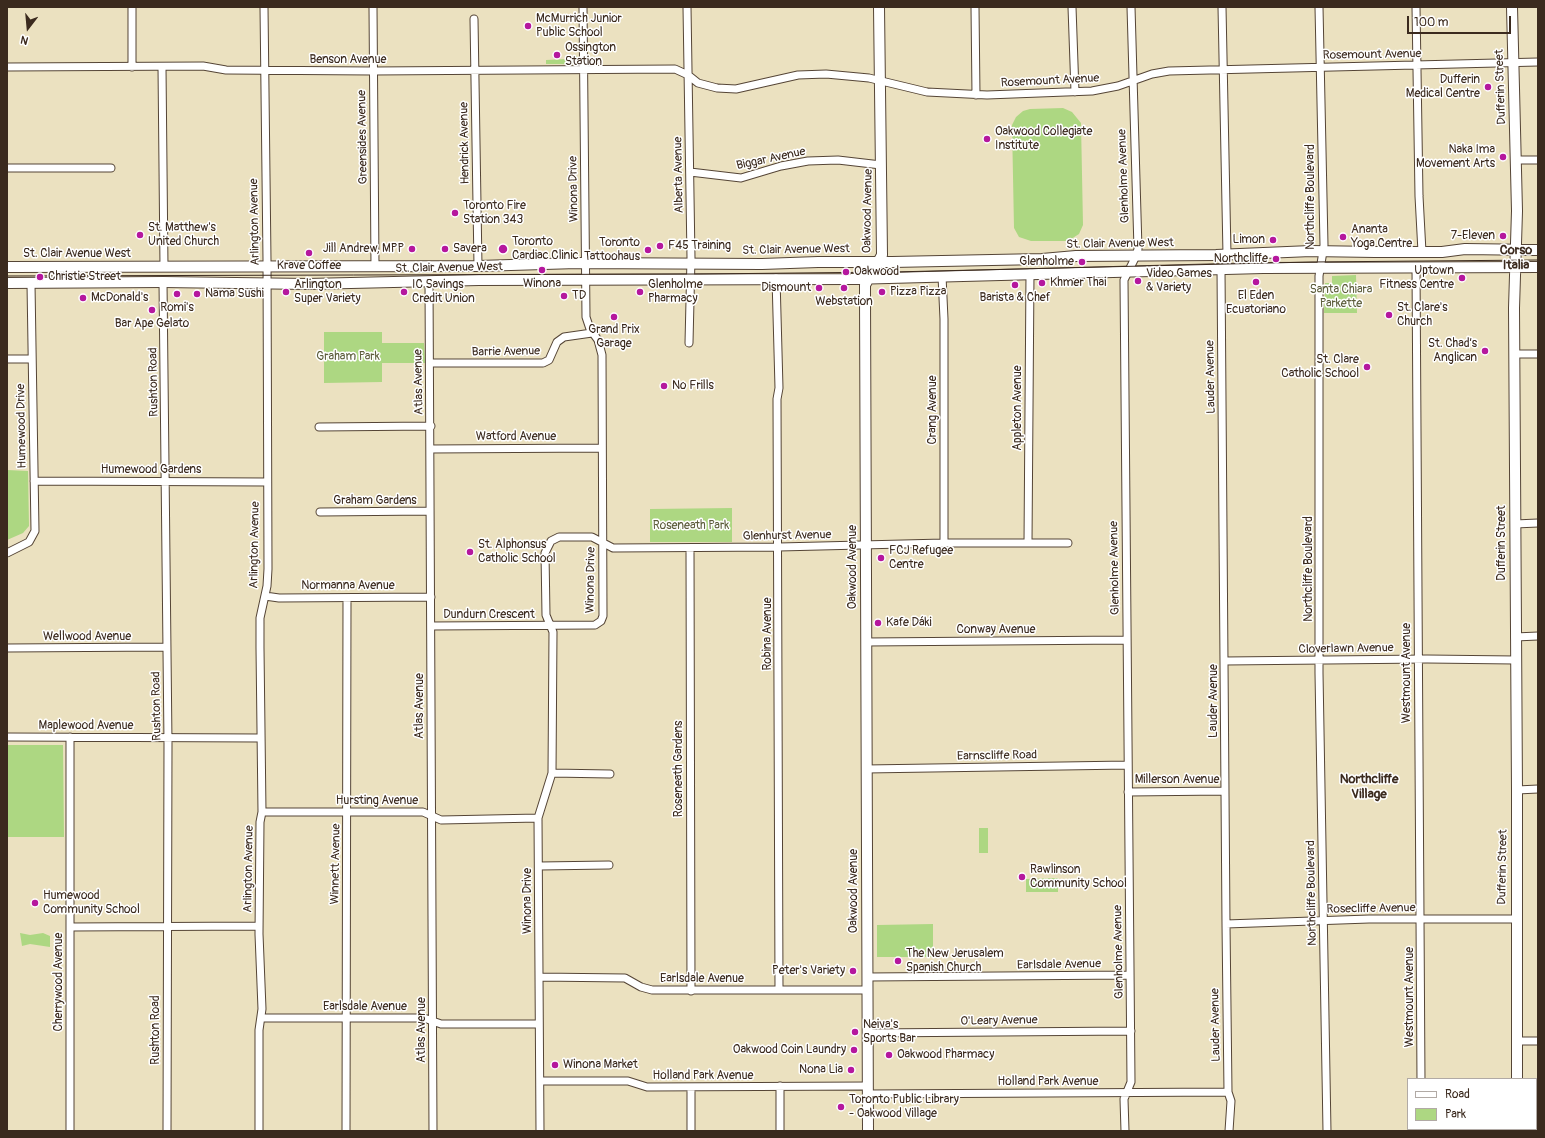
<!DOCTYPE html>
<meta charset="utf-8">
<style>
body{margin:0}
#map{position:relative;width:1545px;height:1138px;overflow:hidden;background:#ebe1c0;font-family:Pangolin,sans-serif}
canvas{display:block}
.frame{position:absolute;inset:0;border:8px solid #3b2a1e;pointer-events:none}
.legend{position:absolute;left:1407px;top:1078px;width:130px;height:52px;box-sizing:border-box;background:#fff;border:1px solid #b1aaa5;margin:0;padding:5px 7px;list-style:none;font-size:12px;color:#3b2a1e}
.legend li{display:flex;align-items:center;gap:8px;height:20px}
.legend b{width:20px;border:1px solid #b1aaa5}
.north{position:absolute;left:8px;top:8px;width:40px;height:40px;-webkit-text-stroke:3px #fff;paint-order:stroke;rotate:196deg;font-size:11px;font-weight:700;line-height:16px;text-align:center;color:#3b2a1e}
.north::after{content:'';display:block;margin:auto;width:14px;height:18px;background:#3b2a1e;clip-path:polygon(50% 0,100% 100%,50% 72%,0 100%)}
.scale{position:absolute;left:1407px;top:16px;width:104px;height:18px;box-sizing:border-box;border:2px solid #3b2a1e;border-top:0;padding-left:5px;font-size:12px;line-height:14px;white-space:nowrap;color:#3b2a1e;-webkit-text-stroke:3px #fff;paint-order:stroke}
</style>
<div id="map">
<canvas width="1545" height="1138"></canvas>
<div class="frame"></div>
<ul class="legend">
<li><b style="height:5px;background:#fff"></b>Road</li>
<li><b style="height:11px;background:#add782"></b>Park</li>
</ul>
<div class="north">N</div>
<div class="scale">100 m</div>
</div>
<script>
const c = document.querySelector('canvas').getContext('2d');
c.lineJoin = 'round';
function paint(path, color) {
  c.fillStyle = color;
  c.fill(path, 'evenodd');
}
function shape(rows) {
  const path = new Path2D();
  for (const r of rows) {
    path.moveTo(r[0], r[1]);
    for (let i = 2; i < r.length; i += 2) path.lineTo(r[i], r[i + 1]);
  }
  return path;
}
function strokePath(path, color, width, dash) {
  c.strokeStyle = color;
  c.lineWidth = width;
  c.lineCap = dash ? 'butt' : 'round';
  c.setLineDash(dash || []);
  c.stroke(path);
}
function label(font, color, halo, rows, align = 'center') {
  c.font = font + ' Pangolin,sans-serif';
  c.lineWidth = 3;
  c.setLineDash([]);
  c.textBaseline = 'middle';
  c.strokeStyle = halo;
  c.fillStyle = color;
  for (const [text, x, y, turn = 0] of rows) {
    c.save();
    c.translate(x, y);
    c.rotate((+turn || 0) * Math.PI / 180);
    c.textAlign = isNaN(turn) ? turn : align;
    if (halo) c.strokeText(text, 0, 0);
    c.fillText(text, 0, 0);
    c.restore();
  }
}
const green = shape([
 [567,56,577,56,576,62,573,64,546,64,546,60,567,59],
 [1063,108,1072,112,1081,123,1083,225,1079,234,1068,241,1031,241,1019,237,1014,228,1012,125,1016,117,1023,111,1030,109],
 [1356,275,1357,313,1324,313,1325,283,1332,283,1332,276],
 [324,332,382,332,382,343,424,343,425,363,382,363,382,382,324,383],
 [7,470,28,471,29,526,23,533,7,540],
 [732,508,732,542,650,542,650,509],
 [7,745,63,745,64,837,7,837],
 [979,828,988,828,988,853,979,853],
 [1058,878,1058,892,1026,892,1026,879],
 [933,924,933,957,877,957,877,925],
 [20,933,30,935,43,933,50,936,50,947,30,944,22,946]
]);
const street = shape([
 [132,7,132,67],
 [373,7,375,267],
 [687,7,691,258,689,343],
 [975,7,976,95],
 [1072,7,1075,92],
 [1222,7,1227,255],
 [1319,7,1324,245,1319,276,1319,673,1327,1131],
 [1416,7,1419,196,1422,252],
 [474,19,478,266],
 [7,67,203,66,226,70,373,71,675,69,688,75,698,83,717,88,736,89,798,75,826,74,869,78,927,92,987,95,1092,91,1118,86,1152,74,1169,71,1538,62],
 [162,67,164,267],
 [1517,160,1538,160],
 [7,168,111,168],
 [690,172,741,178,781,166,808,161,838,160,881,165],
 [1416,267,1421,1079],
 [1221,269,1226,924,1228,1092,1231,1101,1229,1131],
 [942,276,944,319,944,543],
 [776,278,779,388,777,399,779,989],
 [429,281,433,1131],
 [163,282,168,743,167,1131],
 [1514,354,1538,354],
 [7,359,32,359],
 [430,363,543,363,549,360,557,342,564,337,592,333],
 [319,427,431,426],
 [430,449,602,448],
 [34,481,267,482],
 [320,512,430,511],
 [1515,524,1538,523],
 [1028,543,1030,273],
 [690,548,691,991],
 [7,553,29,542,35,531,31,284],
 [265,596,279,598,431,597],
 [431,626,595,625,601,621,603,616,602,355,598,340,590,329,586,317,583,7],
 [1515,637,1538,636],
 [866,642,1126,640],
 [7,648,166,647],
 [1225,661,1427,659,1515,660],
 [7,737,261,738],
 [866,769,1128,765],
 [552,773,610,774],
 [1517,790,1538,789],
 [1128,792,1225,791],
 [262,812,423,812,441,820,538,818],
 [540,866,609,865],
 [1226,924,1369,919,1516,919],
 [71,927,259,926],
 [539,977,625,978,641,987,652,990,868,990],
 [868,977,1130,975],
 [261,1018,424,1018,441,1024,539,1024],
 [868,1033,1131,1031],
 [1516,1041,1538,1041],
 [540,1081,628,1081,647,1087,868,1086],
 [780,1086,780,1131],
 [691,1087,691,1131],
 [868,1094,1228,1092],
 [1422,1129,1422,1131],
 [70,1131,70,737],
 [259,1131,259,1030,262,1009,259,934,260,822,262,812,260,648,260,618,267,586,268,569,267,260,264,7],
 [346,1131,347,598],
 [540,1131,538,818,552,773,553,632,546,615,545,553,551,541,559,537,592,537,613,548,779,547,944,543,1068,543],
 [1125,1131,1124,1099,1131,1082,1124,280,1136,256,1138,249,1131,7]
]);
const secondary = shape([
 [1512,7,1517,211,1514,308,1517,790,1517,1079],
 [7,267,478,266,577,263,762,264,818,262,892,262,1042,259,1076,256,1216,255,1311,251,1375,252,1442,252,1465,249,1538,250],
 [7,283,163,282,308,284,479,280,851,279,1263,268,1538,267],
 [1518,1129,1518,1131],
 [868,1131,865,296,865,285,882,255,879,7]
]);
const tram = shape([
 [7,276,700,274,892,272,1311,262,1538,260]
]);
const markers = [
 [528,26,4,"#b5179e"],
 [557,55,4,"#b5179e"],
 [1488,87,4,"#b5179e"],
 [987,139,4,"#b5179e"],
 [1503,157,4,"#b5179e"],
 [455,213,4,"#b5179e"],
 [140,235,4,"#b5179e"],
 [1503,236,4,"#b5179e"],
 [1343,237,4,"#b5179e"],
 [1273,240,4,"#b5179e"],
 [660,246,4,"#b5179e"],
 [412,249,4,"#b5179e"],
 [445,249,4,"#b5179e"],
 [503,249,5,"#b5179e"],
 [648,250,4,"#b5179e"],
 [309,253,4,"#b5179e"],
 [1276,259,4,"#b5179e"],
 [1082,262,4,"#b5179e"],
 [542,270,4,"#b5179e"],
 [846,272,4,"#b5179e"],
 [40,277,4,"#b5179e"],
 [1462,278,4,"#b5179e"],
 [1138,281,4,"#b5179e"],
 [1256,282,4,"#b5179e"],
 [1042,283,4,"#b5179e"],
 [1015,285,4,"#b5179e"],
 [819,288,4,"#b5179e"],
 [844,288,4,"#b5179e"],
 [286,292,4,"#b5179e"],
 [404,292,4,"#b5179e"],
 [640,292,4,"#b5179e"],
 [882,292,4,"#b5179e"],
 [177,294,4,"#b5179e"],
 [197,294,4,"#b5179e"],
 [564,296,4,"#b5179e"],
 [83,298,4,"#b5179e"],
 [152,310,4,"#b5179e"],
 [1389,315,4,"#b5179e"],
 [614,317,4,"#b5179e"],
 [1485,351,4,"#b5179e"],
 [1367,367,4,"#b5179e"],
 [664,386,4,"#b5179e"],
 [470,552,4,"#b5179e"],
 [881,558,4,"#b5179e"],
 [878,623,4,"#b5179e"],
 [1022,877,4,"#b5179e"],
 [35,903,4,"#b5179e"],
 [898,961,4,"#b5179e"],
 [853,971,4,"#b5179e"],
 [855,1032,4,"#b5179e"],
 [854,1050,4,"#b5179e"],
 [889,1055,4,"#b5179e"],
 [555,1065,4,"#b5179e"],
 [851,1070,4,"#b5179e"],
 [841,1107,4,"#b5179e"]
];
const poiNames = [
 ["McMurrich Junior",536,19],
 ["Public School",536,33],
 ["Ossington",565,48],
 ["Station",565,62],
 ["Dufferin",1480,80,"right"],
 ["Medical Centre",1480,94,"right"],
 ["Oakwood Collegiate",995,132],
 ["Institute",995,146],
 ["Naka Ima",1495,150,"right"],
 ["Movement Arts",1495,164,"right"],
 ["Toronto Fire",463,206],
 ["Station 343",463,220],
 ["St. Matthew's",148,228],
 ["United Church",148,242],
 ["Ananta",1351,230],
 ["Yoga Centre",1351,244],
 ["7-Eleven",1495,236,"right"],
 ["Limon",1265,240,"right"],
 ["Toronto",512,242],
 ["Cardiac Clinic",512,256],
 ["Toronto",640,243,"right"],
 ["Tattoohaus",640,257,"right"],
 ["F45 Training",668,246],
 ["Jill Andrew, MPP",404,249,"right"],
 ["Savera",453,249],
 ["Northcliffe",1268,259,"right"],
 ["Glenholme",1074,262,"right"],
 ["Krave Coffee",309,266,"center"],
 ["Uptown",1454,271,"right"],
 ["Fitness Centre",1454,285,"right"],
 ["Oakwood",854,272],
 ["Video Games",1146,274],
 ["& Variety",1146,288],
 ["Christie Street",48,277],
 ["Khmer Thai",1050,283],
 ["Winona",542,284,"center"],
 ["Arlington",294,285],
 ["Super Variety",294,299],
 ["IC Savings",412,285],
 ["Credit Union",412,299],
 ["Glenholme",648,285],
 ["Pharmacy",648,299],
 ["Dismount",811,288,"right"],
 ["Pizza Pizza",890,292],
 ["Nama Sushi",205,294],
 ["TD",572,296],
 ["El Eden",1256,296,"center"],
 ["Ecuatoriano",1256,310,"center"],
 ["McDonald's",91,298],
 ["Barista & Chef",1015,298,"center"],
 ["Webstation",844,302,"center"],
 ["Romi's",177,308,"center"],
 ["St. Clare's",1397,308],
 ["Church",1397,322],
 ["Bar Ape Gelato",152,324,"center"],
 ["Grand Prix",614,330,"center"],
 ["Garage",614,344,"center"],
 ["St. Chad’s",1477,344,"right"],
 ["Anglican",1477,358,"right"],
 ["St. Clare",1359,360,"right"],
 ["Catholic School",1359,374,"right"],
 ["No Frills",672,386],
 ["St. Alphonsus",478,545],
 ["Catholic School",478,559],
 ["FCJ Refugee",889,551],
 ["Centre",889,565],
 ["Kafe Dáki",886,623],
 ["Rawlinson",1030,870],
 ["Community School",1030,884],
 ["Humewood",43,896],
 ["Community School",43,910],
 ["The New Jerusalem",906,954],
 ["Spanish Church",906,968],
 ["Peter's Variety",845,971,"right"],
 ["Neiva's",863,1025],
 ["Sports Bar",863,1039],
 ["Oakwood Coin Laundry",846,1050,"right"],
 ["Oakwood Pharmacy",897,1055],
 ["Winona Market",563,1065],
 ["Nona Lia",843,1070,"right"],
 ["Toronto Public Library",849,1100],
 ["- Oakwood Village",849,1114]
];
const streetNames = [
 ["Rosemount Avenue",1372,55,-1],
 ["Benson Avenue",348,60],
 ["Rosemount Avenue",1050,81,-3],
 ["Dufferin Street",1501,87,-92],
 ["Greensides Avenue",363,137,-91],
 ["Hendrick Avenue",465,143,-91],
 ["Biggar Avenue",771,159,-12],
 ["Alberta Avenue",679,175,-91],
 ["Glenholme Avenue",1124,176,-92],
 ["Winona Drive",574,189,-91],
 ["Northcliffe Boulevard",1311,197,-90],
 ["Oakwood Avenue",868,211,-89],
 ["Arlington Avenue",255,222,-91],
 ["St. Clair Avenue West",1120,244,-1],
 ["St. Clair Avenue West",796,250,-1],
 ["St. Clair Avenue West",77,254],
 ["St. Clair Avenue West",449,268,-1],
 ["Barrie Avenue",506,352,-1],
 ["Lauder Avenue",1211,377,-91],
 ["Rushton Road",154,382,-91],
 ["Atlas Avenue",419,382,-91],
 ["Appleton Avenue",1018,408,-90],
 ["Crang Avenue",933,410,-90],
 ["Humewood Drive",22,426,-91],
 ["Watford Avenue",516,437],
 ["Humewood Gardens",151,470],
 ["Graham Gardens",375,501],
 ["Glenhurst Avenue",787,536,-1],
 ["Dufferin Street",1502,543,-90],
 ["Arlington Avenue",255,545,-89],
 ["Oakwood Avenue",853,567,-90],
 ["Glenholme Avenue",1115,568,-91],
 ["Northcliffe Boulevard",1309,569,-90],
 ["Winona Drive",591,580,-89],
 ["Normanna Avenue",348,586],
 ["Dundurn Crescent",489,615],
 ["Conway Avenue",996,630],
 ["Robina Avenue",768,634,-90],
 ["Wellwood Avenue",87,637],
 ["Cloverlawn Avenue",1346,649,-1],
 ["Westmount Avenue",1407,673,-90],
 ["Lauder Avenue",1214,701,-90],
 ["Rushton Road",157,706,-91],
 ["Atlas Avenue",420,706,-90],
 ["Maplewood Avenue",86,726],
 ["Earnscliffe Road",997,756,-1],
 ["Roseneath Gardens",679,769,-90],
 ["Millerson Avenue",1177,780],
 ["Hursting Avenue",377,801],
 ["Winnett Avenue",336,864,-89],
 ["Dufferin Street",1503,867,-89],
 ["Arlington Avenue",249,869,-89],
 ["Oakwood Avenue",854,891,-90],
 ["Northcliffe Boulevard",1312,893,-91],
 ["Winona Drive",528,901,-90],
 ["Rosecliffe Avenue",1371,909,-1],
 ["Glenholme Avenue",1119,952,-91],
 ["Earlsdale Avenue",1059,965,-1],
 ["Earlsdale Avenue",702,979],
 ["Cherrywood Avenue",59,982,-90],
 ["Westmount Avenue",1410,997,-90],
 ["Earlsdale Avenue",365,1007],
 ["O'Leary Avenue",999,1021,-1],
 ["Lauder Avenue",1216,1025,-91],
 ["Rushton Road",156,1030,-90],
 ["Atlas Avenue",422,1030,-90],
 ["Holland Park Avenue",703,1076],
 ["Holland Park Avenue",1048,1082]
];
const parkNames = [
 ["Santa Chiara",1341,290],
 ["Parkette",1341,304],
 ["Graham Park",348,357],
 ["Roseneath Park",691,526]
];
const neighbourhoodNames = [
 ["Corso",1516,251],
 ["Italia",1516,266],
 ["Northcliffe",1369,780],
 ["Village",1369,795]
];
paint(green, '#add782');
strokePath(street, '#554536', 9);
strokePath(secondary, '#554536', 12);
strokePath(street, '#fff', 7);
strokePath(secondary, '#fff', 10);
strokePath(tram, '#3b2a1e', 1);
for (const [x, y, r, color] of markers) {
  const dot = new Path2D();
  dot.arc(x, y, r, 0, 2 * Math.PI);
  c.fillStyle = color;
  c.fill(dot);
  strokePath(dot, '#fff', 1.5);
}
label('12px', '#3b2a1e', '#fff', poiNames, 'left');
label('12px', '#3b2a1e', '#fff', streetNames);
label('12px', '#5d5e3c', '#fff', parkNames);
label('bold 13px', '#3b2a1e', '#fff', neighbourhoodNames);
</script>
